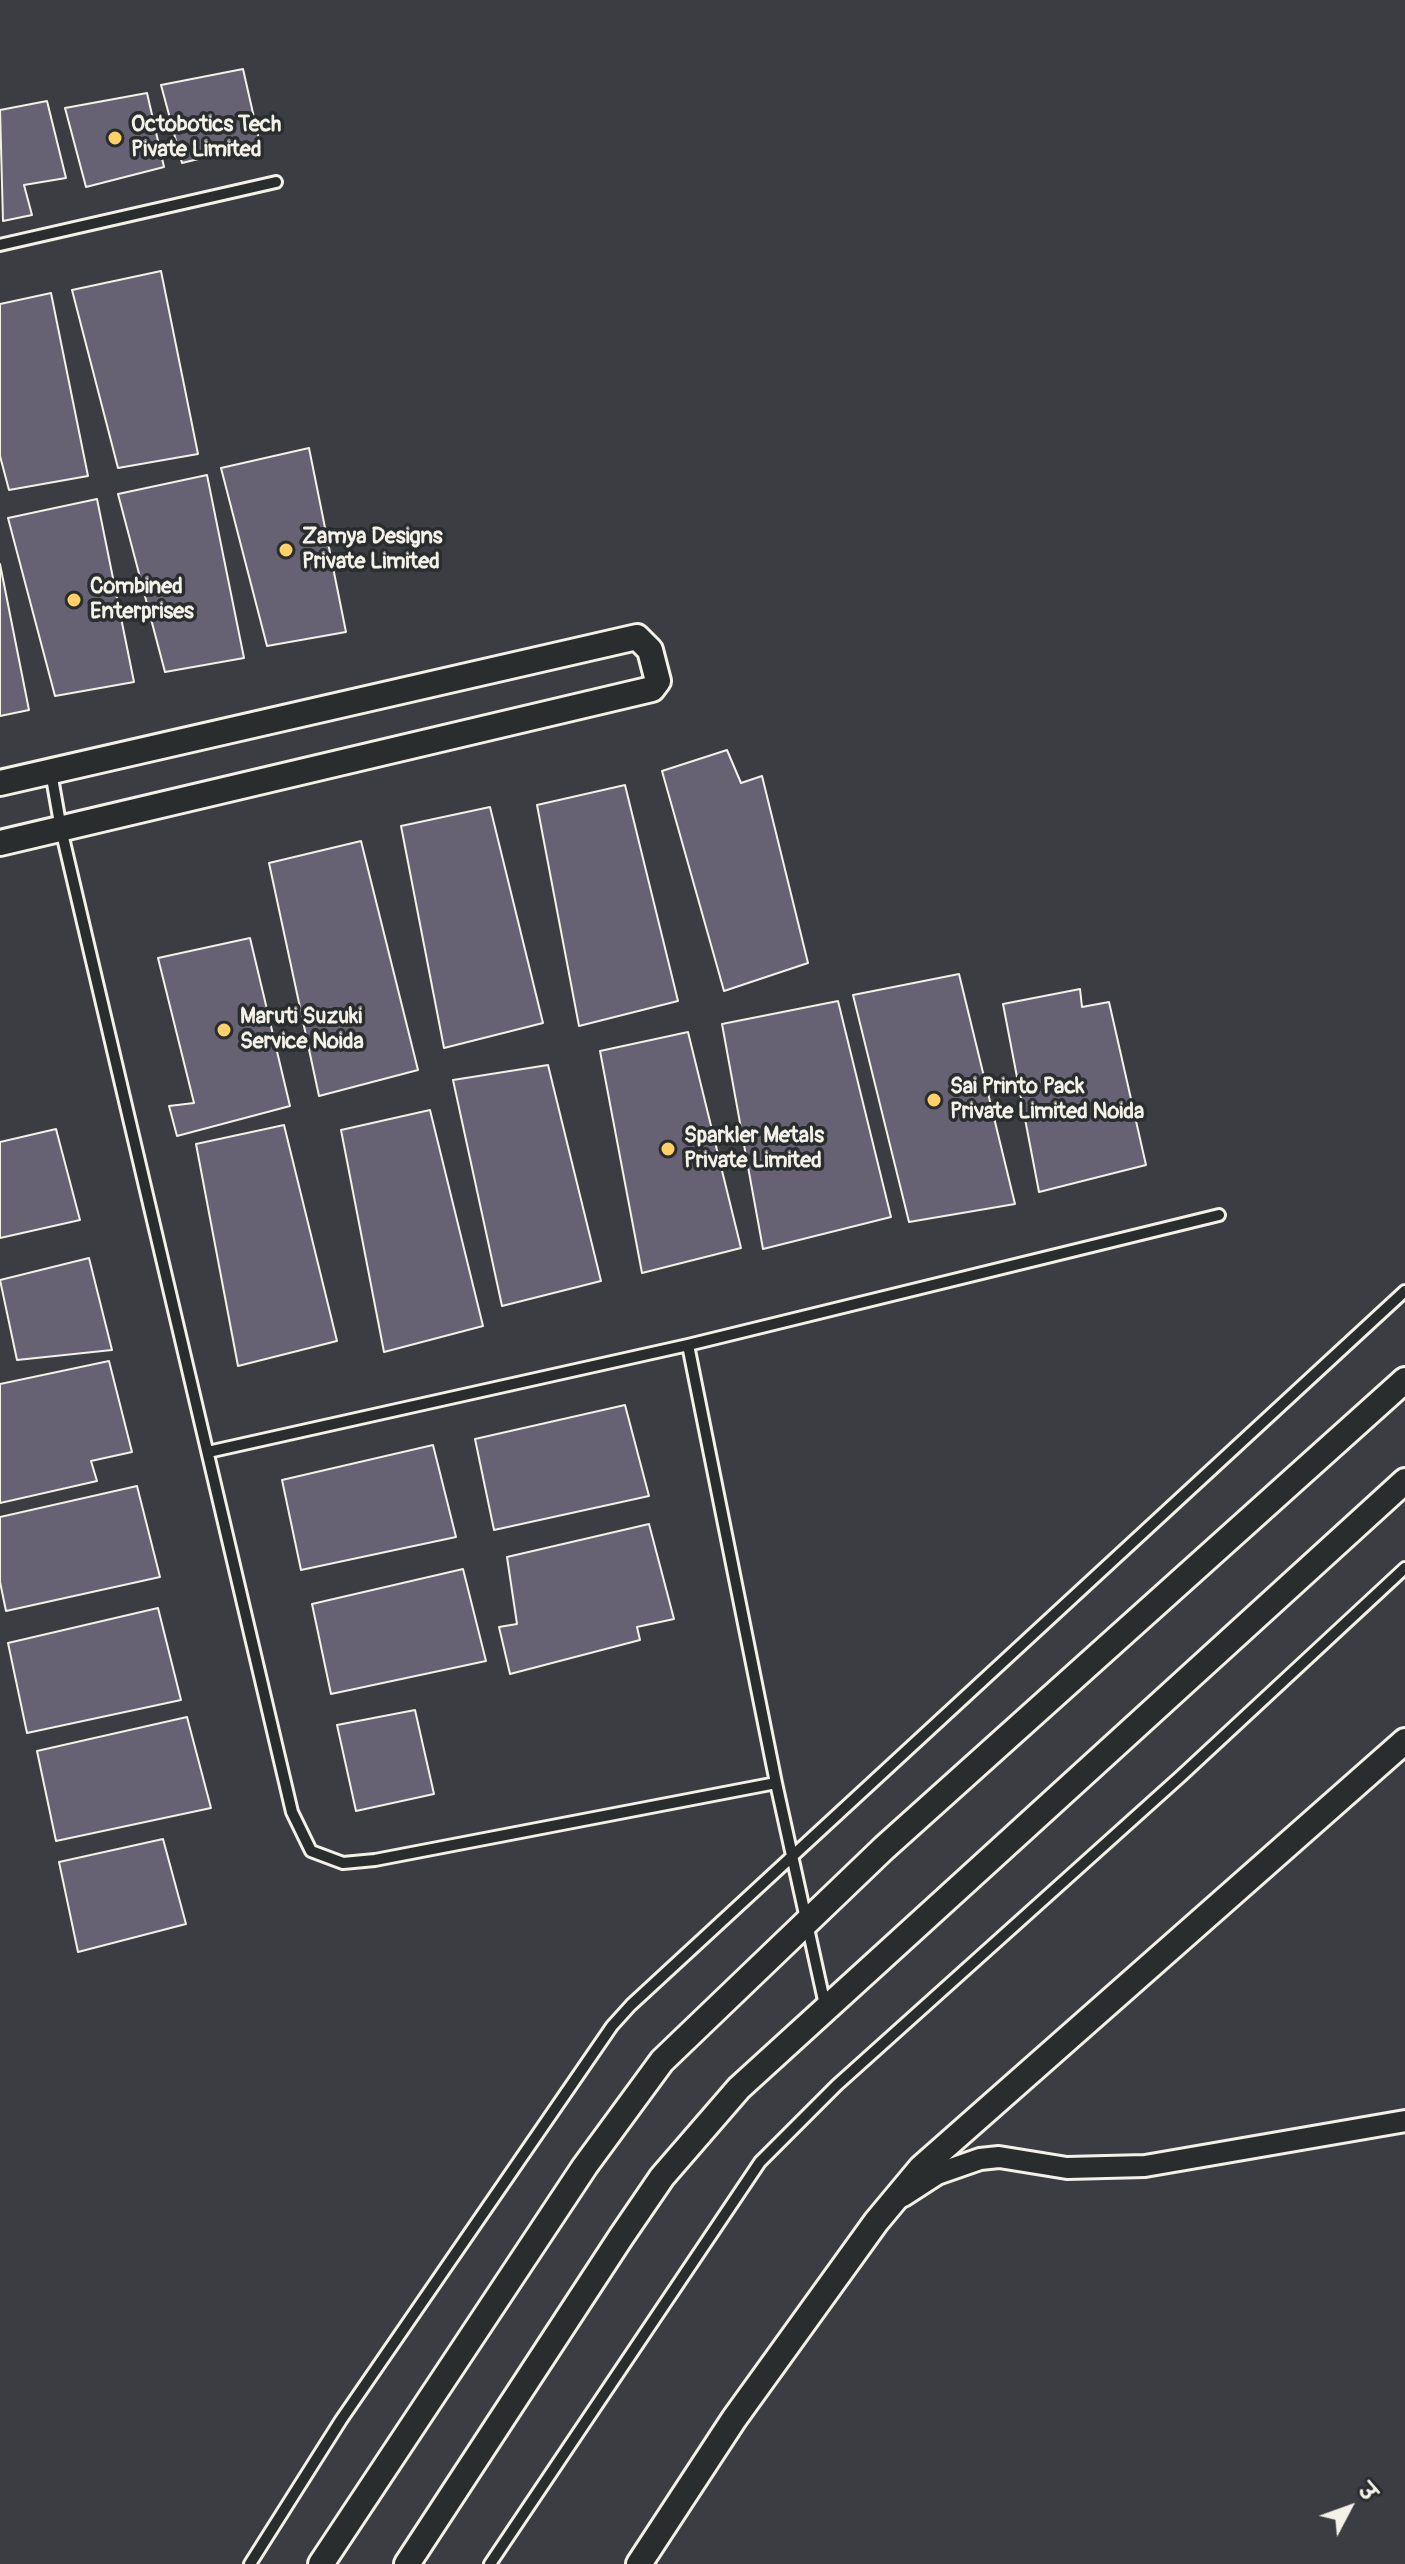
<!DOCTYPE html>
<meta charset="utf-8">
<style>
body{margin:0}
#map{position:relative;width:1405px;height:2564px;overflow:hidden;background:#3c3d43;font-family:Pangolin,"Playpen Sans Deva",sans-serif}
canvas{display:block}
.north{position:absolute;left:1309px;top:2468px;width:80px;height:80px;-webkit-text-stroke:6px #2a2d2e;paint-order:stroke;rotate:49deg;font-size:22px;font-weight:700;line-height:32px;text-align:center;color:#f4f1e8}
.north::after{content:'';display:block;margin:auto;width:28px;height:36px;background:#f4f1e8;clip-path:polygon(50% 0,100% 100%,50% 72%,0 100%)}
</style>
<div id="map">
<canvas width="1405" height="2564"></canvas>
<div class="north">उ</div>
</div>
<script>
const c = document.querySelector('canvas').getContext('2d');
c.lineJoin = 'round';
function paint(path, color) {
  c.fillStyle = color;
  c.fill(path, 'evenodd');
}
function shape(rows) {
  const path = new Path2D();
  for (const r of rows) {
    path.moveTo(r[0], r[1]);
    for (let i = 2; i < r.length; i += 2) path.lineTo(r[i], r[i + 1]);
  }
  return path;
}
function strokePath(path, color, width, dash) {
  c.strokeStyle = color;
  c.lineWidth = width;
  c.lineCap = dash ? 'butt' : 'round';
  c.setLineDash(dash || []);
  c.stroke(path);
}
function label(font, color, halo, rows, align = 'center') {
  c.font = font + ' Pangolin,sans-serif';
  c.lineWidth = 7;
  c.setLineDash([]);
  c.textBaseline = 'middle';
  c.strokeStyle = halo;
  c.fillStyle = color;
  for (const [text, x, y, turn = 0] of rows) {
    c.save();
    c.translate(x, y);
    c.rotate((+turn || 0) * Math.PI / 180);
    c.textAlign = isNaN(turn) ? turn : align;
    if (halo) c.strokeText(text, 0, 0);
    c.fillText(text, 0, 0);
    c.restore();
  }
}
const building = shape([
 [243,69,260,144,182,163,161,85,243,69],
 [147,93,164,167,86,187,65,108,147,93],
 [47,101,66,178,24,185,32,215,3,221,0,110,47,101],
 [161,271,198,454,118,468,72,290,161,271],
 [51,293,88,476,9,490,0,456,0,304,51,293],
 [309,448,346,632,267,646,221,468,309,448],
 [207,475,244,658,165,672,118,494,207,475],
 [97,499,134,682,55,696,8,518,97,499],
 [0,564,29,710,0,716,0,564],
 [727,750,741,783,762,776,808,963,724,991,662,771,727,750],
 [625,785,678,1001,579,1026,537,805,625,785],
 [490,807,543,1023,444,1048,401,826,490,807],
 [361,841,418,1070,319,1096,269,863,361,841],
 [250,938,290,1106,177,1136,169,1106,194,1103,158,958,250,938],
 [959,974,1015,1204,909,1222,853,995,959,974],
 [1080,989,1082,1007,1109,1002,1146,1165,1039,1192,1003,1004,1080,989],
 [838,1001,891,1217,763,1249,722,1024,838,1001],
 [688,1032,741,1248,642,1273,600,1051,688,1032],
 [548,1065,601,1281,502,1306,453,1080,548,1065],
 [430,1110,483,1326,384,1352,341,1130,430,1110],
 [284,1125,337,1341,238,1366,196,1144,284,1125],
 [56,1129,80,1220,0,1238,0,1142,56,1129],
 [89,1258,112,1350,17,1360,0,1280,89,1258],
 [109,1361,132,1452,91,1461,97,1481,0,1503,0,1384,109,1361],
 [625,1405,649,1496,494,1530,475,1439,625,1405],
 [433,1445,456,1537,301,1570,282,1480,433,1445],
 [137,1486,160,1577,6,1611,0,1582,0,1517,137,1486],
 [649,1524,674,1619,637,1627,640,1640,510,1674,499,1627,517,1624,507,1557,649,1524],
 [463,1569,486,1661,331,1694,312,1604,463,1569],
 [158,1608,181,1700,27,1733,8,1643,158,1608],
 [415,1710,434,1794,356,1811,337,1725,415,1710],
 [187,1717,211,1808,56,1841,37,1751,187,1717],
 [163,1839,186,1924,78,1952,59,1862,163,1839]
]);
const service = shape([
 [0,245,276,182],
 [51,772,61,829,292,1812,311,1851,343,1863,375,1860,776,1783],
 [688,1345,776,1783,825,2005],
 [208,1452,688,1345,1219,1215],
 [250,2564,341,2420,612,2026,631,2005,1405,1291],
 [490,2564,760,2162,837,2085,1181,1776,1405,1568]
]);
const minor = shape([
 [903,2196,937,2174,980,2159,999,2157,1067,2168,1145,2166,1405,2121]
]);
const tertiary = shape([
 [0,783,637,637,650,650,658,681,652,689,0,843],
 [321,2564,585,2166,662,2061,884,1848,1405,1380],
 [407,2564,621,2237,662,2177,739,2088,1405,1481],
 [639,2564,734,2419,876,2222,921,2168,1405,1741]
]);
const markers = [
 [115,138,8,"#ffd166"],
 [286,550,8,"#ffd166"],
 [74,600,8,"#ffd166"],
 [224,1030,8,"#ffd166"],
 [934,1100,8,"#ffd166"],
 [668,1149,8,"#ffd166"]
];
const poiNames = [
 ["Octobotics Tech",131,125],
 ["Pivate Limited",131,150],
 ["Zamya Designs",302,537],
 ["Private Limited",302,562],
 ["Combined",90,587],
 ["Enterprises",90,612],
 ["Maruti Suzuki",240,1017],
 ["Service Noida",240,1042],
 ["Sai Printo Pack",950,1087],
 ["Private Limited Noida",950,1112],
 ["Sparkler Metals",684,1136],
 ["Private Limited",684,1161]
];
paint(building, '#676273');
strokePath(building, '#f4f1e8', 2);
strokePath(service, '#f4f1e8', 16);
strokePath(minor, '#f4f1e8', 26);
strokePath(tertiary, '#f4f1e8', 30);
strokePath(service, '#2a2d2e', 10);
strokePath(minor, '#2a2d2e', 20);
strokePath(tertiary, '#2a2d2e', 24);
for (const [x, y, r, color] of markers) {
  const dot = new Path2D();
  dot.arc(x, y, r, 0, 2 * Math.PI);
  c.fillStyle = color;
  c.fill(dot);
  strokePath(dot, '#2a2d2e', 3);
}
label('bold 22px', '#f4f1e8', '#2a2d2e', poiNames, 'left');
</script>
